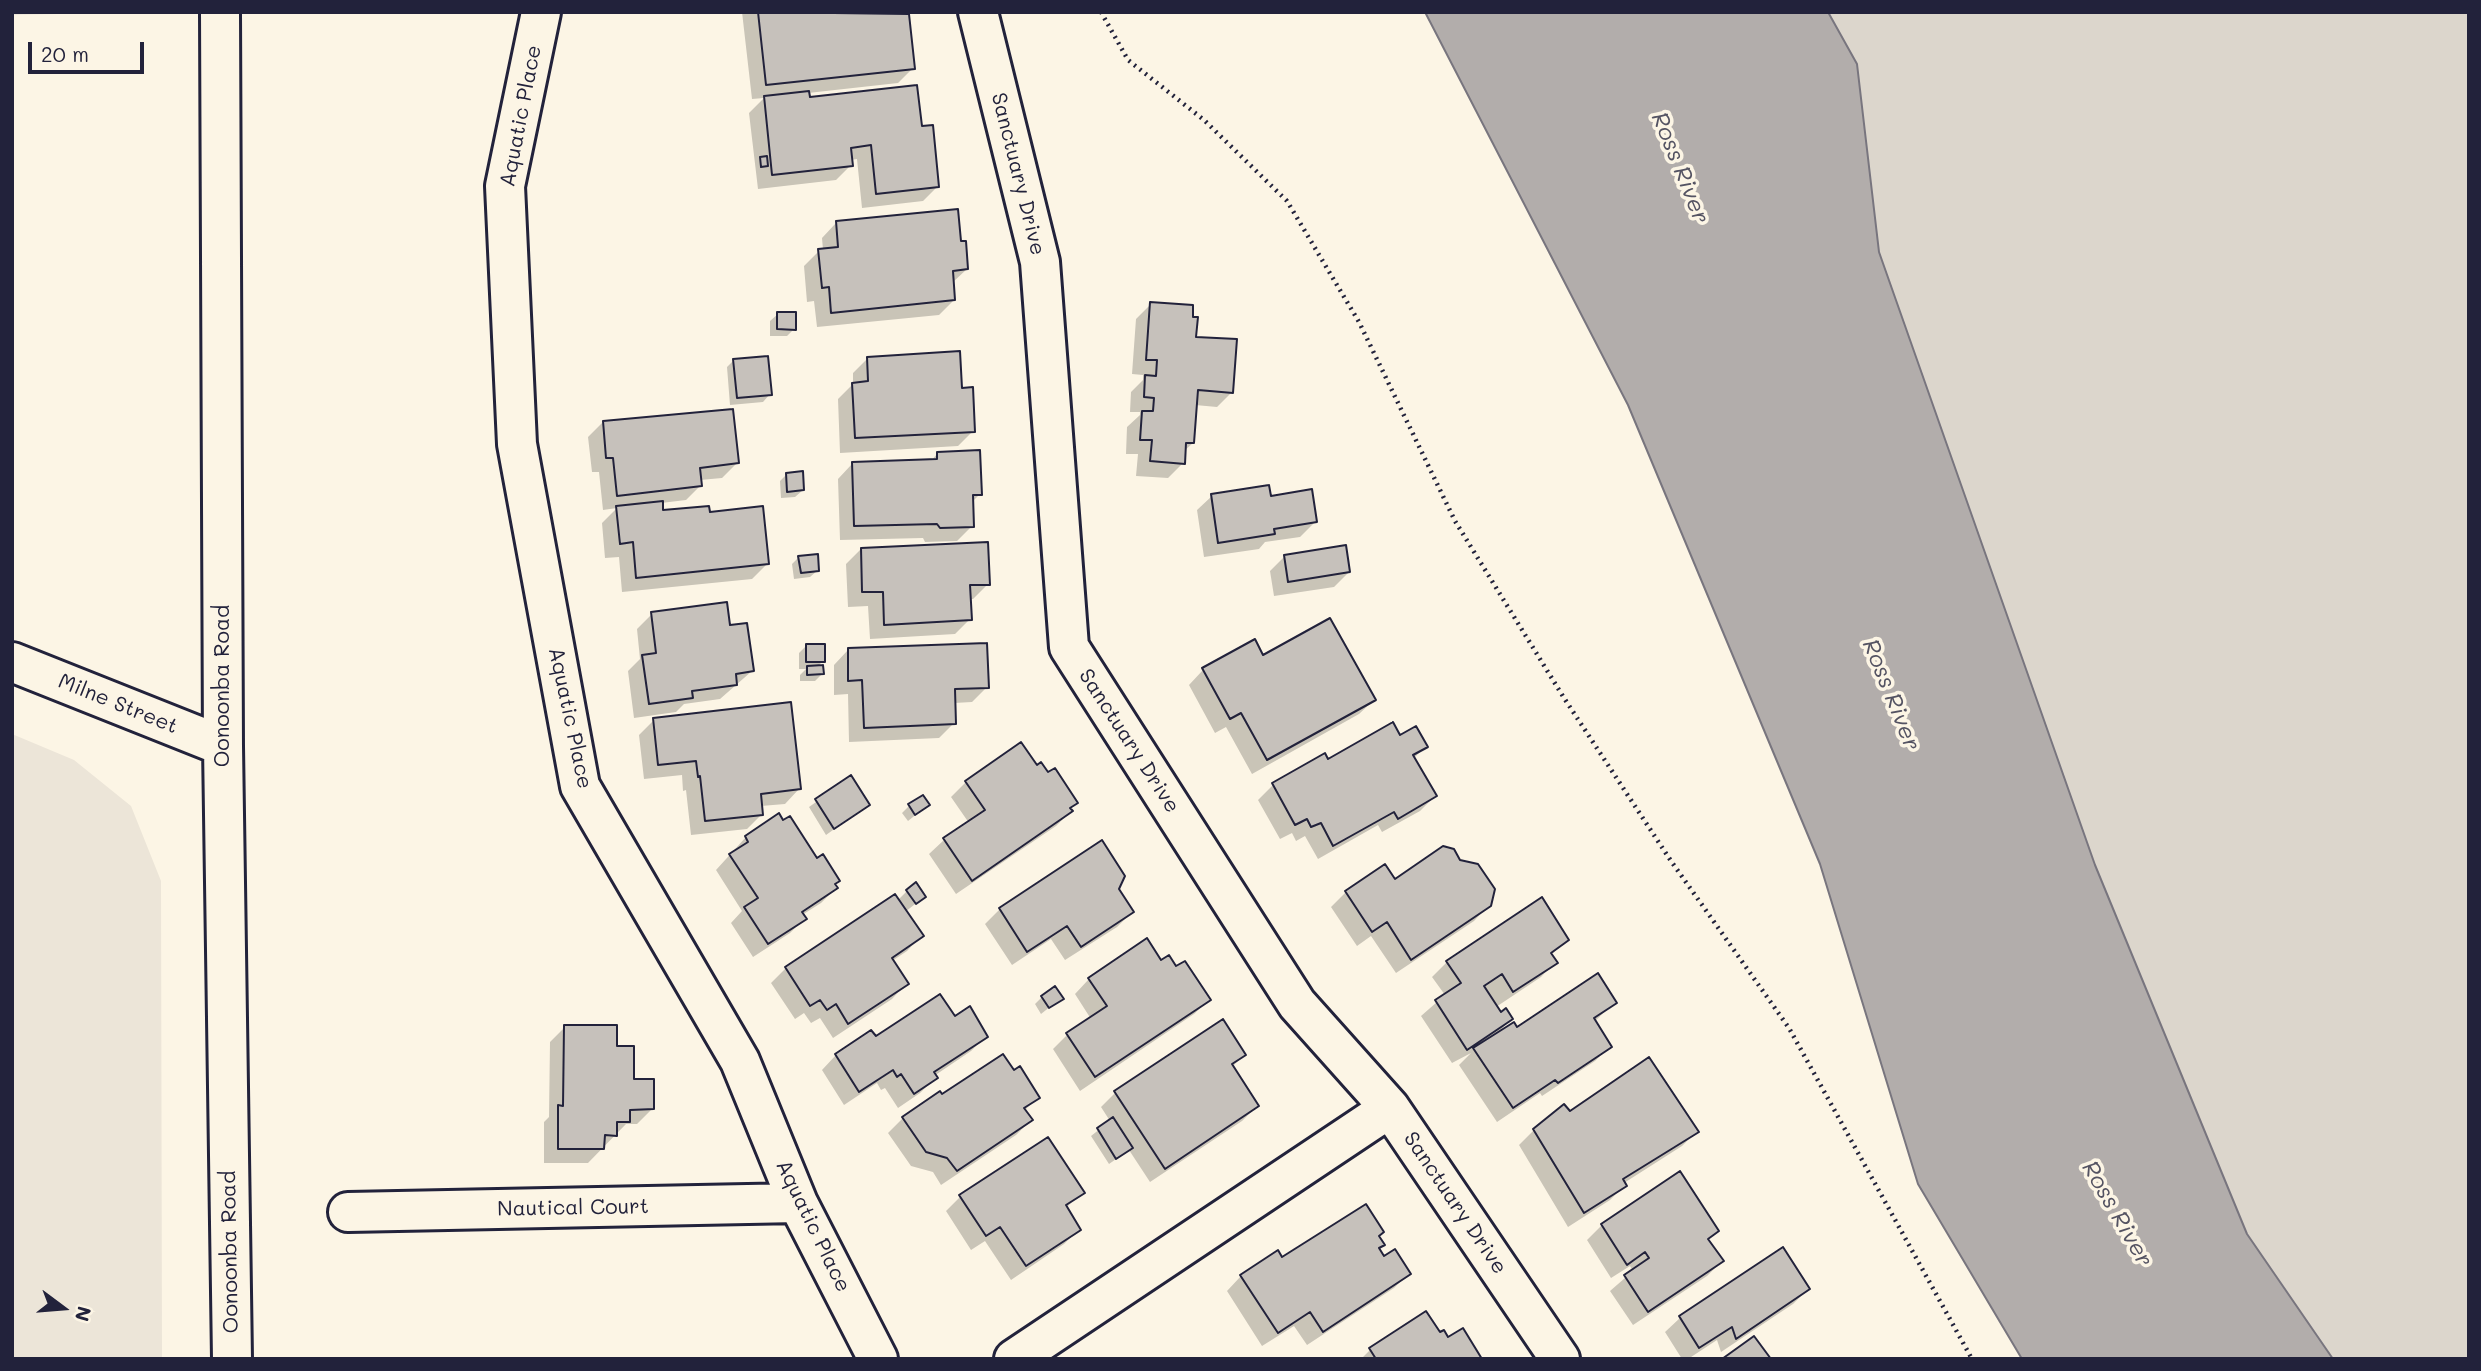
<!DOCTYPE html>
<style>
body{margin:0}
#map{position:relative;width:2481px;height:1371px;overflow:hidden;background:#fcf5e5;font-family:Mali,sans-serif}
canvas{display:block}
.frame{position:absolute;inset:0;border:14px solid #22223b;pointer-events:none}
.north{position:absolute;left:28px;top:1273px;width:70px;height:70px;-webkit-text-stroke:5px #fcf5e5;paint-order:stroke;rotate:106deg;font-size:19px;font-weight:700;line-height:28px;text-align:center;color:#22223b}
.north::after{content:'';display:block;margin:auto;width:24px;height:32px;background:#22223b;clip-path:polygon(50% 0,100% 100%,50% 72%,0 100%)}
.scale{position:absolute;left:28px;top:42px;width:116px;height:32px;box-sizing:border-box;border:4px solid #22223b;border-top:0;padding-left:9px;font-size:21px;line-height:24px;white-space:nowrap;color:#22223b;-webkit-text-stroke:5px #fcf5e5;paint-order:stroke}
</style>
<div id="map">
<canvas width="2481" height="1371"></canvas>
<div class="frame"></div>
<div class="north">N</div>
<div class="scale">20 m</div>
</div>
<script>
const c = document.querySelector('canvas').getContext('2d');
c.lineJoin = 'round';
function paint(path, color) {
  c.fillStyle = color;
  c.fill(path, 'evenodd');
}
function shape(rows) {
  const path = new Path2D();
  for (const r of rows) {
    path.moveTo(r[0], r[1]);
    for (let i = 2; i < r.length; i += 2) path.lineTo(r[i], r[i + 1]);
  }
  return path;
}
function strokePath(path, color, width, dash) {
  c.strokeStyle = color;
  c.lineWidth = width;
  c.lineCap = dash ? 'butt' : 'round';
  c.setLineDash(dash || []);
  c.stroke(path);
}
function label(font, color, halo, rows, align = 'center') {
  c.font = font + ' Mali,sans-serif';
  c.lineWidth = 7;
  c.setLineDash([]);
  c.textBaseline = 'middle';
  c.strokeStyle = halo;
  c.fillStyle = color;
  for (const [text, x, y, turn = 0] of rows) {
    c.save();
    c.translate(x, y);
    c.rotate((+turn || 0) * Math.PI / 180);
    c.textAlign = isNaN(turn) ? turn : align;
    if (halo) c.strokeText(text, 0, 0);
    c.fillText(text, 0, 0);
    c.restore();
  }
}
const built = shape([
 [12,12,149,12,12,15],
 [12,734,74,760,131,806,161,881,162,1359,12,1359]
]);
const green = shape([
 [1828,12,2469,12,2469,1359,2333,1359,2247,1234,2095,865,1879,252,1857,64]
]);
const water = shape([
 [1425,12,1828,12,1857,64,1879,252,2095,865,2247,1234,2333,1359,2022,1359,1918,1184,1820,864,1628,405,1425,12]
]);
const shadow = shape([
 [742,12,896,12,913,68,898,83,808,93,808,99,921,128,938,186,923,201,862,208,857,159,850,160,851,165,836,180,758,189,749,113,764,98,752,99],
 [836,223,960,243,967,269,952,283,954,300,939,315,817,327,814,301,807,302,804,266,819,251,823,250,822,238],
 [1151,304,1194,338,1232,392,1217,407,1195,405,1193,443,1184,451,1183,463,1168,478,1136,476,1138,454,1126,454,1127,427,1140,415,1140,412,1130,412,1131,392,1143,380,1143,375,1132,374,1136,319],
 [778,314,794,329,787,336,770,336,770,321],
 [868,358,960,389,973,431,958,446,840,453,838,399,853,384,853,373],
 [734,360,770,394,763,402,730,405,727,367],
 [603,422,737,463,722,478,700,480,701,485,686,500,661,503,662,512,709,514,767,564,752,579,622,592,619,557,605,558,602,523,617,508,603,510,599,472,592,472,588,437],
 [937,454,980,494,971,503,972,526,957,541,925,542,923,538,840,540,838,479,852,464,931,461],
 [787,474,803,490,795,497,781,498,780,481],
 [1212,496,1269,498,1315,522,1300,537,1265,542,1259,549,1204,557,1197,510],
 [861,549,988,584,973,599,969,599,970,619,955,634,870,639,868,606,848,607,846,564],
 [1285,556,1349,572,1334,587,1274,596,1270,571],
 [799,557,818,570,810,577,794,579,792,564],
 [652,614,729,627,752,671,720,699,684,704,676,712,634,718,628,671,640,659,637,629],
 [806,646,823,661,817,667,822,674,815,681,800,681,800,675,806,669,799,669,799,653],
 [848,650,987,687,972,702,954,703,954,723,939,738,849,742,848,694,834,695,834,665],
 [1263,657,1374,700,1359,714,1252,774,1226,727,1215,733,1189,685,1203,670],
 [654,720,799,789,785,804,761,806,762,814,747,829,691,835,686,790,683,791,682,775,644,779,639,735],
 [1400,738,1425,747,1413,759,1435,796,1420,811,1382,832,1378,825,1318,859,1305,836,1296,841,1292,833,1280,839,1258,800,1273,785,1328,761],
 [1036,768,1076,803,1069,809,1071,811,1056,826,956,894,929,854,944,840,969,823,951,797,966,782],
 [850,778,868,805,826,835,809,807],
 [928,805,908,821,902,813,909,806],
 [746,837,834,885,836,888,821,903,802,915,805,918,790,933,753,957,731,923,742,911,716,870],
 [1394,881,1489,905,1474,921,1396,973,1371,936,1357,946,1331,907,1346,892],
 [1117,890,1132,912,1117,927,1065,960,1051,939,1012,965,985,924,1000,909],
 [907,891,924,897,905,912,921,936,907,951,892,961,906,984,892,999,833,1038,820,1018,811,1023,804,1013,795,1019,771,983,786,968,898,900],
 [1567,940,1551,955,1555,962,1541,977,1496,1007,1501,1014,1511,1019,1499,1032,1615,1002,1594,1022,1610,1046,1595,1061,1542,1096,1540,1093,1497,1122,1459,1065,1471,1053,1452,1063,1421,1016,1445,995,1432,977,1447,962],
 [1161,963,1176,969,1209,1000,1194,1014,1080,1091,1053,1049,1068,1034,1091,1019,1075,994,1089,979],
 [1042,997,1061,998,1041,1014,1035,1004],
 [954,1019,986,1036,971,1051,934,1076,935,1078,920,1093,898,1108,885,1088,881,1090,877,1083,844,1105,822,1070,836,1055,875,1039],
 [565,1027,615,1048,632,1081,652,1109,637,1124,626,1124,588,1163,544,1163,544,1122,549,1117,550,1042],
 [1244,1055,1232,1067,1257,1106,1242,1121,1150,1182,1129,1150,1109,1164,1091,1136,1110,1121,1101,1107,1116,1092],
 [1013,1072,1038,1097,1024,1111,1031,1120,1016,1135,941,1185,933,1172,911,1166,888,1133,903,1118,942,1097],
 [1570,1113,1697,1131,1682,1146,1624,1183,1625,1185,1610,1200,1568,1227,1519,1145,1534,1130],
 [1680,1174,1717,1231,1707,1240,1722,1261,1707,1276,1633,1325,1610,1291,1633,1271,1630,1266,1611,1278,1587,1240,1602,1225],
 [1082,1192,1066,1208,1079,1229,1064,1244,1011,1280,985,1241,971,1250,946,1211,960,1197],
 [1377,1237,1378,1249,1384,1258,1409,1273,1394,1288,1307,1345,1294,1326,1262,1346,1227,1291,1241,1276],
 [1783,1250,1808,1289,1793,1304,1721,1352,1717,1340,1688,1359,1682,1359,1665,1332,1680,1318],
 [1440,1335,1480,1359,1361,1359,1370,1350]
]);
const building = shape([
 [758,12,909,14,915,69,766,85,758,12],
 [917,85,922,126,933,125,939,187,876,194,871,145,851,148,853,166,772,175,764,96,809,91,810,97,917,85],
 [767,156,768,166,761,167,760,157,767,156],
 [958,209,961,241,966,241,968,269,953,271,955,300,831,313,829,287,822,288,818,249,838,247,836,221,958,209],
 [1150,302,1193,305,1193,317,1198,317,1196,337,1237,339,1233,393,1198,390,1194,443,1186,443,1185,464,1150,461,1152,440,1140,440,1142,411,1153,411,1154,398,1144,397,1145,375,1156,376,1157,360,1146,360,1150,302],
 [777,312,796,312,796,330,777,329,777,312],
 [960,351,962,388,973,387,975,432,855,438,852,383,868,381,867,357,960,351],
 [768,356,772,395,737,398,733,359,768,356],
 [733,409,739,463,700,468,702,486,617,496,613,458,606,458,603,421,733,409],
 [980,450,982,495,973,495,974,527,940,528,937,524,854,526,852,462,937,459,937,452,980,450],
 [803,471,804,490,787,492,786,473,803,471],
 [1269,485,1271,496,1312,489,1317,522,1274,529,1275,534,1218,543,1211,494,1269,485],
 [663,501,663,510,709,506,710,512,763,506,769,564,636,578,633,542,620,544,616,506,663,501],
 [988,542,990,585,970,585,972,620,884,625,883,592,862,592,861,548,988,542],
 [1346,545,1350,572,1288,582,1284,555,1346,545],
 [818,554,819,571,801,573,798,556,818,554],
 [727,602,730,625,747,623,754,671,736,674,737,685,692,691,693,698,649,704,642,655,656,653,651,612,727,602],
 [1330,618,1376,700,1267,760,1241,713,1230,719,1202,668,1255,639,1263,655,1330,618],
 [987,643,989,688,955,689,956,724,864,728,862,680,848,681,848,648,987,643],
 [806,644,825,644,825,662,806,662,806,644],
 [823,665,824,674,807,675,807,666,823,665],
 [791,702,801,789,761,794,763,815,705,821,700,776,698,777,696,761,658,765,653,718,791,702],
 [1393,722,1400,735,1416,726,1428,747,1413,755,1437,796,1398,819,1394,812,1333,846,1321,823,1311,827,1307,819,1295,825,1272,783,1325,753,1328,759,1393,722],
 [1021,742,1037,765,1041,762,1048,772,1055,768,1078,803,1070,808,1073,811,972,881,943,838,985,810,965,781,1021,742],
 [851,775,870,805,834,829,815,799,851,775],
 [923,795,930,805,915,815,908,804,923,795],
 [779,813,783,820,790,816,817,858,823,854,840,881,835,884,838,888,802,912,807,919,768,944,744,907,758,898,729,854,748,842,745,836,779,813],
 [1102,840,1125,876,1119,889,1134,912,1081,947,1067,926,1027,952,999,908,1102,840],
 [1443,846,1454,849,1460,860,1478,864,1495,889,1491,906,1411,960,1387,922,1372,932,1345,891,1385,864,1395,879,1443,846],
 [916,882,926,897,916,904,906,890,916,882],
 [895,894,924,936,892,958,909,984,848,1024,836,1004,827,1010,820,1000,810,1006,785,967,895,894],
 [1542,897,1569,940,1551,953,1558,963,1513,992,1502,974,1484,986,1501,1012,1506,1008,1513,1019,1467,1050,1435,1000,1461,983,1446,961,1542,897],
 [1147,938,1161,960,1169,955,1176,966,1185,961,1211,1000,1095,1077,1066,1033,1107,1006,1088,978,1147,938],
 [1598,973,1617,1003,1594,1018,1612,1047,1558,1083,1555,1080,1513,1108,1473,1048,1514,1022,1517,1027,1598,973],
 [1055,986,1064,999,1049,1008,1041,996,1055,986],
 [940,994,955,1016,970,1006,988,1037,934,1072,938,1078,914,1094,901,1074,897,1077,893,1070,859,1092,835,1054,871,1030,876,1036,940,994],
 [1223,1019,1246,1055,1232,1064,1259,1106,1165,1169,1114,1091,1223,1019],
 [564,1025,617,1025,617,1046,634,1046,634,1079,654,1079,654,1109,630,1110,630,1122,617,1122,617,1136,605,1135,604,1149,558,1149,558,1105,563,1106,564,1025],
 [1003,1054,1014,1070,1020,1066,1040,1098,1024,1108,1033,1120,957,1171,947,1158,926,1152,902,1117,940,1091,942,1094,1003,1054],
 [1649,1057,1699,1132,1623,1179,1627,1186,1584,1213,1533,1129,1564,1104,1570,1111,1649,1057],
 [1113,1117,1133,1148,1116,1159,1097,1128,1113,1117],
 [1048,1137,1085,1193,1066,1205,1081,1230,1026,1266,1000,1227,986,1236,959,1195,1048,1137],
 [1680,1171,1719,1231,1708,1239,1724,1261,1648,1312,1624,1275,1649,1258,1645,1252,1627,1265,1601,1224,1680,1171],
 [1366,1204,1384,1232,1379,1236,1385,1245,1379,1248,1384,1256,1395,1249,1411,1274,1323,1332,1310,1312,1278,1333,1240,1275,1278,1250,1282,1257,1366,1204],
 [1783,1247,1810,1289,1736,1339,1732,1327,1699,1348,1679,1316,1783,1247],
 [1426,1311,1440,1332,1444,1330,1448,1337,1463,1328,1482,1359,1376,1359,1369,1348,1426,1311],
 [1754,1336,1771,1359,1722,1359,1754,1336]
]);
const path = shape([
 [1101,12,1128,60,1204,120,1287,201,1359,322,1455,521,1564,698,1671,861,1789,1028,1972,1359]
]);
const minor = shape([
 [220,12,223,746,232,1359],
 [541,12,505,186,517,444,580,786,740,1061,798,1203,878,1359],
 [978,12,1040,262,1069,647,1297,1004,1390,1108,1560,1359],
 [12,662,223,746],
 [348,1212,798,1203],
 [1014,1359,1390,1108]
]);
const streetNames = [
 ["Aquatic Place",521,116,-79],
 ["Sanctuary Drive",1018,174,76],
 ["Oonoonba Road",223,686,-90],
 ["Milne Street",118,704,22],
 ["Aquatic Place",570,718,78],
 ["Sanctuary Drive",1129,741,57],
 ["Sanctuary Drive",1455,1203,56],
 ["Nautical Court",573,1208,-1],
 ["Aquatic Place",813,1226,64],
 ["Oonoonba Road",230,1252,-91]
];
const waterNames = [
 ["Ross River",1680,168,68],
 ["Ross River",1891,695,68],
 ["Ross River",2117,1214,60]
];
paint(built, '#ece5d8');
paint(green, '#dcd6cc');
paint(water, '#b2adab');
strokePath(water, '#78757e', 2);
paint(shadow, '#0003');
paint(building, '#c6c1bb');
strokePath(building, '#22223b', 2);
strokePath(minor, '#22223b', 44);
strokePath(path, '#22223b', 4.5, [2, 5]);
strokePath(minor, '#fcf5e5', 38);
label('21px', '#22223b', '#fcf5e5', streetNames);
label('italic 23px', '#545362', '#fcf5e5', waterNames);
</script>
